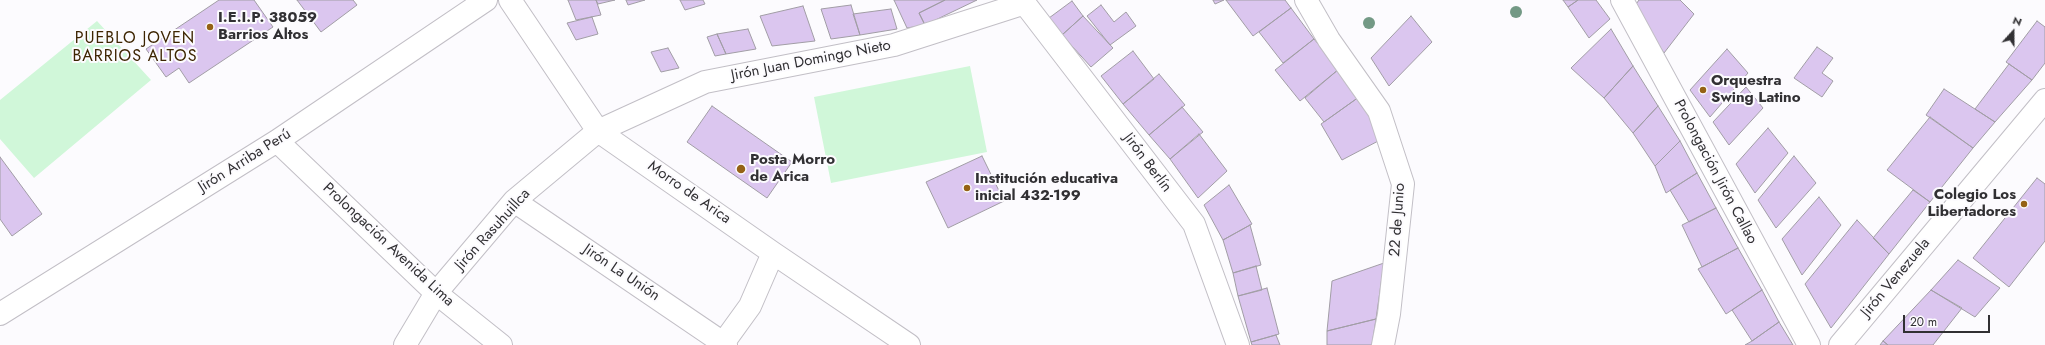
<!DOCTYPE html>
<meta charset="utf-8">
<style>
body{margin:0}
#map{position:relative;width:2045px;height:345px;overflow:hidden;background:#fcfbfe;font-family:Jost,sans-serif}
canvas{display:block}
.north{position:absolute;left:1993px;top:12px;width:40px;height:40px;-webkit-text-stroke:3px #fcfbfe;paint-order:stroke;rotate:21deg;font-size:11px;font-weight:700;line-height:16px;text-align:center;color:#313033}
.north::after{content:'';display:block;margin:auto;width:14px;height:18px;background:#313033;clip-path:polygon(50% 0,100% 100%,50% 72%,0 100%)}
.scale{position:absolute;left:1903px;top:315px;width:87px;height:18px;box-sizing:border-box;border:2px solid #313033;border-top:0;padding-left:5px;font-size:12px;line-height:14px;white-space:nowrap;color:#313033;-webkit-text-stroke:3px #fcfbfe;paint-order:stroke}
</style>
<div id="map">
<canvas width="2045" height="345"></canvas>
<div class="north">N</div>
<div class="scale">20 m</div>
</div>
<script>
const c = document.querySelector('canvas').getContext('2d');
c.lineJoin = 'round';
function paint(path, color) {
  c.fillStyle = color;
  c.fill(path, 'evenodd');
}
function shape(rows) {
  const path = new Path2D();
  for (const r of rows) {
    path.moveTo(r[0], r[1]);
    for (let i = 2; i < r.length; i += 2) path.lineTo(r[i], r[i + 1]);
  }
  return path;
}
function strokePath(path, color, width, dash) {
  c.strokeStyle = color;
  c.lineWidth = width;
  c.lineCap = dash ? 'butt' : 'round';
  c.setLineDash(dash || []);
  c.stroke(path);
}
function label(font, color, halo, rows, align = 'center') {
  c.font = font + ' Jost,sans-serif';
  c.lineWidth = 4;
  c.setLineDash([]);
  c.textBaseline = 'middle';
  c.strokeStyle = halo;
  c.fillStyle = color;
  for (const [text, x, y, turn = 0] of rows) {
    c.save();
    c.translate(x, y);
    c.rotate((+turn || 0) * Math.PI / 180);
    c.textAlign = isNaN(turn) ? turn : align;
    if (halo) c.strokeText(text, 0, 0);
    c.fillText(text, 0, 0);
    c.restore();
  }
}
const green = shape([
 [97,21,151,80,34,178,0,139,0,100],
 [970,66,987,152,831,183,814,97]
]);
const building = shape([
 [219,0,254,0,273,27,189,83,179,68,166,77,146,49,219,0],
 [297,0,353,0,357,5,321,32,297,0],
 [568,0,596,0,601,15,576,20,568,0],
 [596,0,615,0,598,4,596,0],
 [626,0,645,0,628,5,626,0],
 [680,0,703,0,705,4,685,10,680,0],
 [894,0,945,0,919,13,925,25,907,28,894,0],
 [945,0,977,0,925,25,919,13,945,0],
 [1213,0,1224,0,1215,4,1213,0],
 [1226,0,1285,0,1291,8,1253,36,1226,0],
 [1563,0,1578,0,1568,7,1563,0],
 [1578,0,1596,0,1610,19,1589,38,1568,7,1578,0],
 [1639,0,1680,0,1694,14,1664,53,1634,7,1639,0],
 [1072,1,1083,16,1062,35,1049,18,1072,1],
 [851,5,860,35,831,39,821,9,851,5],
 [1101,5,1114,22,1126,12,1136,26,1110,45,1087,16,1101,5],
 [803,6,815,41,772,46,760,16,803,6],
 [1291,8,1314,39,1283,63,1259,32,1291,8],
 [891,9,897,29,860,35,853,14,891,9],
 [1083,16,1113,48,1091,67,1062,35,1083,16],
 [1411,16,1432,42,1389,86,1371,58,1411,16],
 [592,17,598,34,576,40,567,23,592,17],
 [2037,21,2045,27,2045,63,2032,80,2006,62,2037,21],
 [748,29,756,49,726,54,717,34,748,29],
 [1611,29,1633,66,1604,98,1571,68,1611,29],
 [717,34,726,54,715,56,707,37,717,34],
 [1314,39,1339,69,1300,101,1275,70,1314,39],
 [1817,47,1833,58,1822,73,1833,81,1822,97,1794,78,1817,47],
 [668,48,679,68,661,72,651,52,668,48],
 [1727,49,1748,73,1710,117,1690,90,1727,49],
 [1133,51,1154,79,1123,104,1101,76,1133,51],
 [2009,64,2032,80,1995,122,1975,109,2009,64],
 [1633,66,1658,106,1633,133,1604,98,1633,66],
 [1339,69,1359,97,1324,122,1305,98,1339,69],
 [1159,74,1185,105,1149,135,1123,104,1159,74],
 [1746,87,1763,108,1729,145,1713,122,1746,87],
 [1944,89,1995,122,1973,148,1926,115,1944,89],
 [1359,97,1382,139,1342,160,1321,124,1359,97],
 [712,106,792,162,767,198,687,142,712,106],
 [1658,106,1680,141,1655,166,1633,133,1658,106],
 [1182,107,1203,132,1170,159,1149,135,1182,107],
 [1930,117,1973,148,1930,202,1887,170,1930,117],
 [1768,128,1788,153,1755,193,1736,164,1768,128],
 [1199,134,1227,171,1198,198,1170,159,1199,134],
 [1680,141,1697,173,1666,193,1655,166,1680,141],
 [982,156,1004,201,948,228,926,182,982,156],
 [1794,156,1816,183,1776,228,1758,200,1794,156],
 [0,157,42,214,12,236,0,219,0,157],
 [1697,173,1716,208,1689,222,1670,190,1697,173],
 [2037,178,2045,184,2045,241,2009,287,1973,258,2037,178],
 [1229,185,1252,224,1223,240,1204,205,1229,185],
 [1913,190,1930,202,1889,254,1873,238,1913,190],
 [1819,197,1841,225,1802,275,1782,239,1819,197],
 [1716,208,1738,248,1702,267,1682,225,1716,208],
 [1857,220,1889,254,1831,328,1805,284,1857,220],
 [1250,225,1261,265,1233,273,1223,240,1250,225],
 [1738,248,1762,290,1726,314,1698,269,1738,248],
 [1958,260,2000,288,1975,317,1931,290,1958,260],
 [1384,263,1376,319,1327,331,1332,281,1384,263],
 [1256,266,1262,290,1238,296,1233,273,1256,266],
 [1267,288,1279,334,1251,342,1238,296,1267,288],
 [1762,290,1779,322,1752,341,1732,310,1762,290],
 [1931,290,1962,308,1933,345,1888,345,1883,341,1931,290],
 [1376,319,1372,345,1327,345,1327,331,1376,319],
 [1779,322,1793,345,1745,345,1752,341,1779,322],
 [1276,335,1280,345,1252,345,1251,342,1276,335],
 [1883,341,1888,345,1880,345,1883,341]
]);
const street = shape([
 [510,0,598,131,773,253,909,345],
 [1022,0,1194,224,1238,345],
 [1306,0,1329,40,1379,111,1403,184,1389,314,1383,345],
 [1622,0,1809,345],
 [277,141,436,293,501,345],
 [514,201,726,345],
 [0,314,277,141,486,0],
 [724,342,750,306,773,253],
 [405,345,436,293,514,201,598,131,705,82,894,45,1025,3],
 [1840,345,2045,100]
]);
const trees = [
 [1516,12],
 [1369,23]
];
const markers = [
 [210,27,4,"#956215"],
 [1703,90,4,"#956215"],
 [741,169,5,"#956215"],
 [967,188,4,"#956215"],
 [2024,204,4,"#956215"]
];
const poiNames = [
 ["I.E.I.P. 38059",218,18],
 ["Barrios Altos",218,35],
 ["Orquestra",1711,81],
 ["Swing Latino",1711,98],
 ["Posta Morro",750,160],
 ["de Arica",750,177],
 ["Institución educativa",975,179],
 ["inicial 432-199",975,196],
 ["Colegio Los",2016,195,"right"],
 ["Libertadores",2016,212,"right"]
];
const streetNames = [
 ["Jirón Juan Domingo Nieto",811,61,-11],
 ["Jirón Arriba Perú",245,161,-32],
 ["Jirón Berlín",1147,163,53],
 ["Prolongación Jirón Callao",1715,172,62],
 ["Morro de Arica",689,193,35],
 ["22 de Junio",1398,220,-86],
 ["Jirón Rasuhuillca",493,230,-48],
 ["Prolongación Avenida Lima",388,245,43],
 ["Jirón La Unión",621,273,34],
 ["Jirón Venezuela",1896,278,-50]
];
const neighbourhoodNames = [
 ["PUEBLO JOVEN",135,39],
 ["BARRIOS ALTOS",135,57]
];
paint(green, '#d0f7d9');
paint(building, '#dbc6ef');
strokePath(building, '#a19da5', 1);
strokePath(street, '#c2bfc6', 24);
strokePath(street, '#fff', 22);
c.fillStyle = '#739985';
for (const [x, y] of trees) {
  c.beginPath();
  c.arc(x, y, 6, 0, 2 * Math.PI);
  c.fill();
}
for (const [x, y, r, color] of markers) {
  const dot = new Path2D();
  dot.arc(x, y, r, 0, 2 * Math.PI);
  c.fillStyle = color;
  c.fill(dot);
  strokePath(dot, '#fcfbfe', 1.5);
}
label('bold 15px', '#313033', '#fcfbfe', poiNames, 'left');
label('15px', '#313033', '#fcfbfe', streetNames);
c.letterSpacing = '1px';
label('16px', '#3d2502', '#fcfbfe', neighbourhoodNames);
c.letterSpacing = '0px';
</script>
